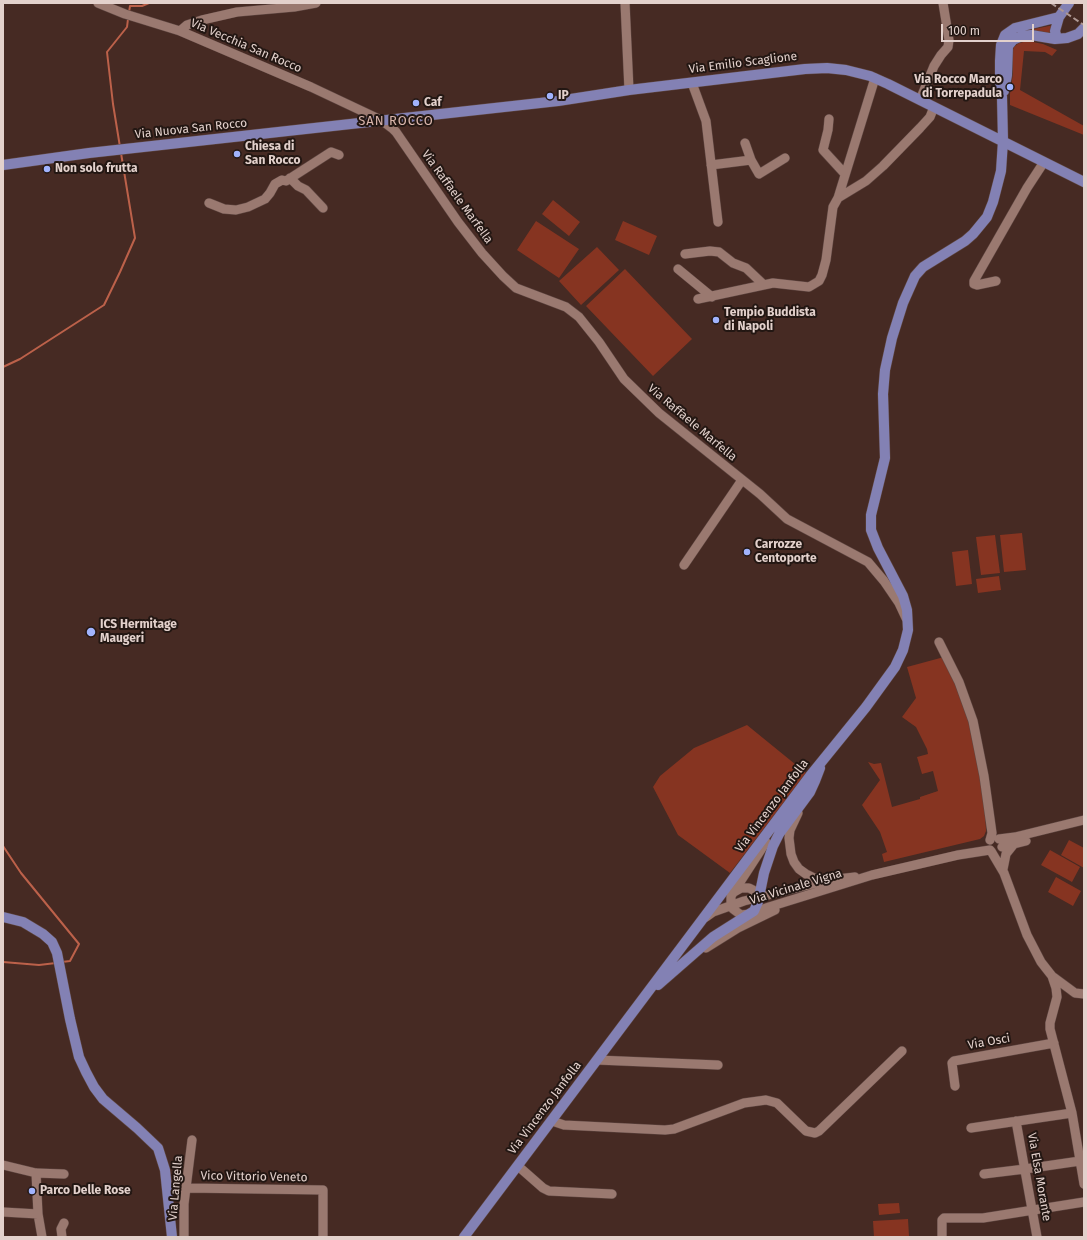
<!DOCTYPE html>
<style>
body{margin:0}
#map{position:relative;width:1087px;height:1240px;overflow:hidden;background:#462a23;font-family:"Fira Sans",sans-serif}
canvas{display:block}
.frame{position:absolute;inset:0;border:4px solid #e3d1cc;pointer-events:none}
.scale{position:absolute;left:941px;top:24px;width:93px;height:18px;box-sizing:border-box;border:2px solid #e3d1cc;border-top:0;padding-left:5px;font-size:12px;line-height:14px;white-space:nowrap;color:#e3d1cc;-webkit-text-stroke:3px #231713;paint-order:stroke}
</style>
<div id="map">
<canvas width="1087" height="1240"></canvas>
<div class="frame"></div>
<div class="scale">100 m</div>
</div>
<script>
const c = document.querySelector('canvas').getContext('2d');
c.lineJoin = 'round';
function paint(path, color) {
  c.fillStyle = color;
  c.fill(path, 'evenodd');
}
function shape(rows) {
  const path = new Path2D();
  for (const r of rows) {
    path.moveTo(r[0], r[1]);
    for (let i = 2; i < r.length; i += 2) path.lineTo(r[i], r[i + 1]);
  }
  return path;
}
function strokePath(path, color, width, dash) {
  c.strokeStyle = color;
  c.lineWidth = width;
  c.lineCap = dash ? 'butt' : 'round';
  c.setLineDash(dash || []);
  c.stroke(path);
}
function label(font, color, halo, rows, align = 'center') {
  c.font = font + ' "Fira Sans",sans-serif';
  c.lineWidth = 4;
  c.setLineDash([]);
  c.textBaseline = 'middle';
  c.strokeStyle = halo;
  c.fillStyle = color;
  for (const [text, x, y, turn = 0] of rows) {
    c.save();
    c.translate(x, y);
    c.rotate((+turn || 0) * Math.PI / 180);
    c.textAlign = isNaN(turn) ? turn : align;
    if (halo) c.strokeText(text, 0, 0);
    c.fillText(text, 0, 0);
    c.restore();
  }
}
const green = shape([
 [1054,25,1051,33,1020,33,1034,29],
 [1028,41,1043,44,1057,50,1052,56,1045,52,1024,51,1020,90,1084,126,1084,135,1010,105,1010,94,1013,73,1012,52,1014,47,1019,43],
 [553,200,580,222,569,236,542,214],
 [536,221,579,249,559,278,517,250],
 [623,221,657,236,649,255,615,240],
 [597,247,619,270,581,305,559,281],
 [625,269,692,339,653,376,586,306],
 [1022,533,1026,570,1004,572,1000,535],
 [995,535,1000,573,981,575,976,537],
 [968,550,972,584,956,586,952,552],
 [999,576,1001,590,978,593,976,579],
 [944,657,965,705,975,748,985,808,986,831,984,836,980,839,884,862,882,854,887,852,880,832,862,805,880,780,868,762,874,764,881,763,892,807,920,799,920,797,938,791,933,771,922,774,917,757,928,754,927,749,916,727,902,717,916,698,907,667],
 [747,725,806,773,730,873,678,835,653,787,660,776,694,748],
 [1069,840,1084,848,1084,868,1061,855],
 [1050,850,1080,867,1072,882,1041,865],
 [1056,877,1081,891,1073,906,1048,892],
 [899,1203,900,1213,879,1215,878,1204],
 [908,1219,909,1236,874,1237,873,1221]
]);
const stream = shape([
 [129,12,130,6,142,6,149,3],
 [120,147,113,104,107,52,127,27,128,19],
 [3,367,20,359,104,305,120,272,135,238,121,153],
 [3,846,21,873,79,944,70,961,62,962],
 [3,962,39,965,56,963]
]);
const minor = shape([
 [98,3,125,14,180,31,311,87,381,120,393,129,396,132,458,222,482,253,503,276,516,288,566,307,579,317,599,342,624,379,659,413,760,494,787,519,868,562,884,581,899,603,906,618],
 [625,3,629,90],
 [180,31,187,25,202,20,237,12,294,7,316,3],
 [692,83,706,121,718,222],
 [920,100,934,66,941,55,948,47,949,40,943,3],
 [829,119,828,130,823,150,845,174],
 [745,143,751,160],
 [711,165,751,160,759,174,785,158],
 [290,178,298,186,306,190,323,208],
 [838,198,866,181,883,166,920,128,930,117,934,107],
 [209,203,224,209,236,210,248,207,265,199,270,193,275,184,282,180,286,181,331,152,339,155],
 [685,254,710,251,719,252,733,263,746,268,764,285],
 [678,269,712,297],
 [996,281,977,285,974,284,974,281,1027,188,1044,162],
 [698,299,773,283,809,287,819,281,822,275,826,260,833,207,838,198,875,78],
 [684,565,742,480],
 [939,642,959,682,973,721,984,776,992,833,990,840],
 [798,813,790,830,789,838,791,854,794,862,799,869,806,874,814,878,825,880],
 [999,839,1015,837,1084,820],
 [766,842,731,896,731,905,733,909,741,915,750,914,769,907,872,875,958,855,990,850],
 [1002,847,1026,841],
 [991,851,1004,873,1027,935,1041,962,1052,976,1071,990,1075,993,1084,994],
 [1003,869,1006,854,1014,844],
 [734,892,741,888,749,888,753,890,759,897],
 [706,917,713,912,744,901,829,880,855,877],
 [706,948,738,928,775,910],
 [1052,976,1056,988,1057,997,1050,1023,1050,1029,1072,1113,1084,1184],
 [597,1060,718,1065],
 [955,1086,952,1063,954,1061,1054,1043],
 [552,1121,564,1125,665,1130,674,1129,744,1103,766,1100,777,1103,806,1131,815,1133,819,1131,902,1051],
 [1016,1121,1037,1237],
 [971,1128,1072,1113],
 [3,1165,36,1173,64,1174],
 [518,1166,543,1188,549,1191,612,1194],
 [36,1173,38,1214,42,1237],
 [984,1174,1025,1169,1080,1161],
 [187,1188,323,1190,323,1237],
 [3,1212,38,1214],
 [62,1237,61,1229,64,1223],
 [184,1237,184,1204,192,1140],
 [942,1237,942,1220,944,1218,983,1218,1084,1202]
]);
const major = shape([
 [1057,39,1055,31,1059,17],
 [1004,91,1007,75,1008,46,1013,40,1022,36,1031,35,1055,39,1067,38,1078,34,1084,28],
 [3,165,89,153,558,101,629,90,805,69,827,68,846,70,870,76,888,84,1084,182],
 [3,917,23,922,43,934,52,942,57,953,70,1019,79,1057,86,1072,94,1087,103,1099,137,1128,158,1148,165,1170,172,1237],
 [658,985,713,937,754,911,758,902,764,873,773,846,779,834,810,792,815,781,820,768],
 [464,1237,810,776,866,707,895,667,903,650,908,630,907,610,903,596,878,548,871,530,871,515,885,458,883,394,885,370,892,338,903,303,915,276,923,267,965,241,973,234,987,217,993,202,1001,171,1003,141,1002,97,1000,87,1000,61,1001,45,1005,35,1015,28,1059,17,1069,3]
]);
const rail = shape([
 [1051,3,1084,25]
]);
const markers = [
 [1010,87,4,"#a1b3fd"],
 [550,96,4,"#a1b3fd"],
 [416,103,4,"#a1b3fd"],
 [237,154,4,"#a1b3fd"],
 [47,169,4,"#a1b3fd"],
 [716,320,4,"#a1b3fd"],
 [747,552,4,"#a1b3fd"],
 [91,632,5,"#a1b3fd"],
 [32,1191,4,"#a1b3fd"]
];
const streetNames = [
 ["Via Vecchia San Rocco",246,46,23],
 ["Via Emilio Scaglione",743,63,-7],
 ["Via Nuova San Rocco",191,129,-6],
 ["Via Raffaele Marfella",457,197,54],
 ["Via Raffaele Marfella",692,423,40],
 ["Via Vincenzo Janfolla",772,806,-53],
 ["Via Vicinale Vigna",796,887,-17],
 ["Via Osci",989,1042,-10],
 ["Via Vincenzo Janfolla",545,1108,-53],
 ["Vico Vittorio Veneto",254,1177,1],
 ["Via Elsa Morante",1039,1177,80],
 ["Via Langella",176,1188,-85]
];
const poiNames = [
 ["Via Rocco Marco",1002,80,"right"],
 ["di Torrepadula",1002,94,"right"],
 ["IP",558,96],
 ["Caf",424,103],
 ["Chiesa di",245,147],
 ["San Rocco",245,161],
 ["Non solo frutta",55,169],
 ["Tempio Buddista",724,313],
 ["di Napoli",724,327],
 ["Carrozze",755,545],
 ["Centoporte",755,559],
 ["ICS Hermitage",100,625],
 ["Maugeri",100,639],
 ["Parco Delle Rose",40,1191]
];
const neighbourhoodNames = [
 ["SAN ROCCO",396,121]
];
paint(green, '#863421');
strokePath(stream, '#bc614a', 2);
strokePath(minor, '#5f4742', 10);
strokePath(major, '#5f4742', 11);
strokePath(minor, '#9a7970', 9);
strokePath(major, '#8381b4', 10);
strokePath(rail, '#ae9893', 2, [6, 3]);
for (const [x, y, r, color] of markers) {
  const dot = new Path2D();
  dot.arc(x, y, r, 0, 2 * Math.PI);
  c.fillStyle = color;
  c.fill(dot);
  strokePath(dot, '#231713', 1.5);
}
label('12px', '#e3d1cc', '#231713', streetNames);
label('bold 12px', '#e3d1cc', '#231713', poiNames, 'left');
c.letterSpacing = '1px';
label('13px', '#d9b5ab', '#231713', neighbourhoodNames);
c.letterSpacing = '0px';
</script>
